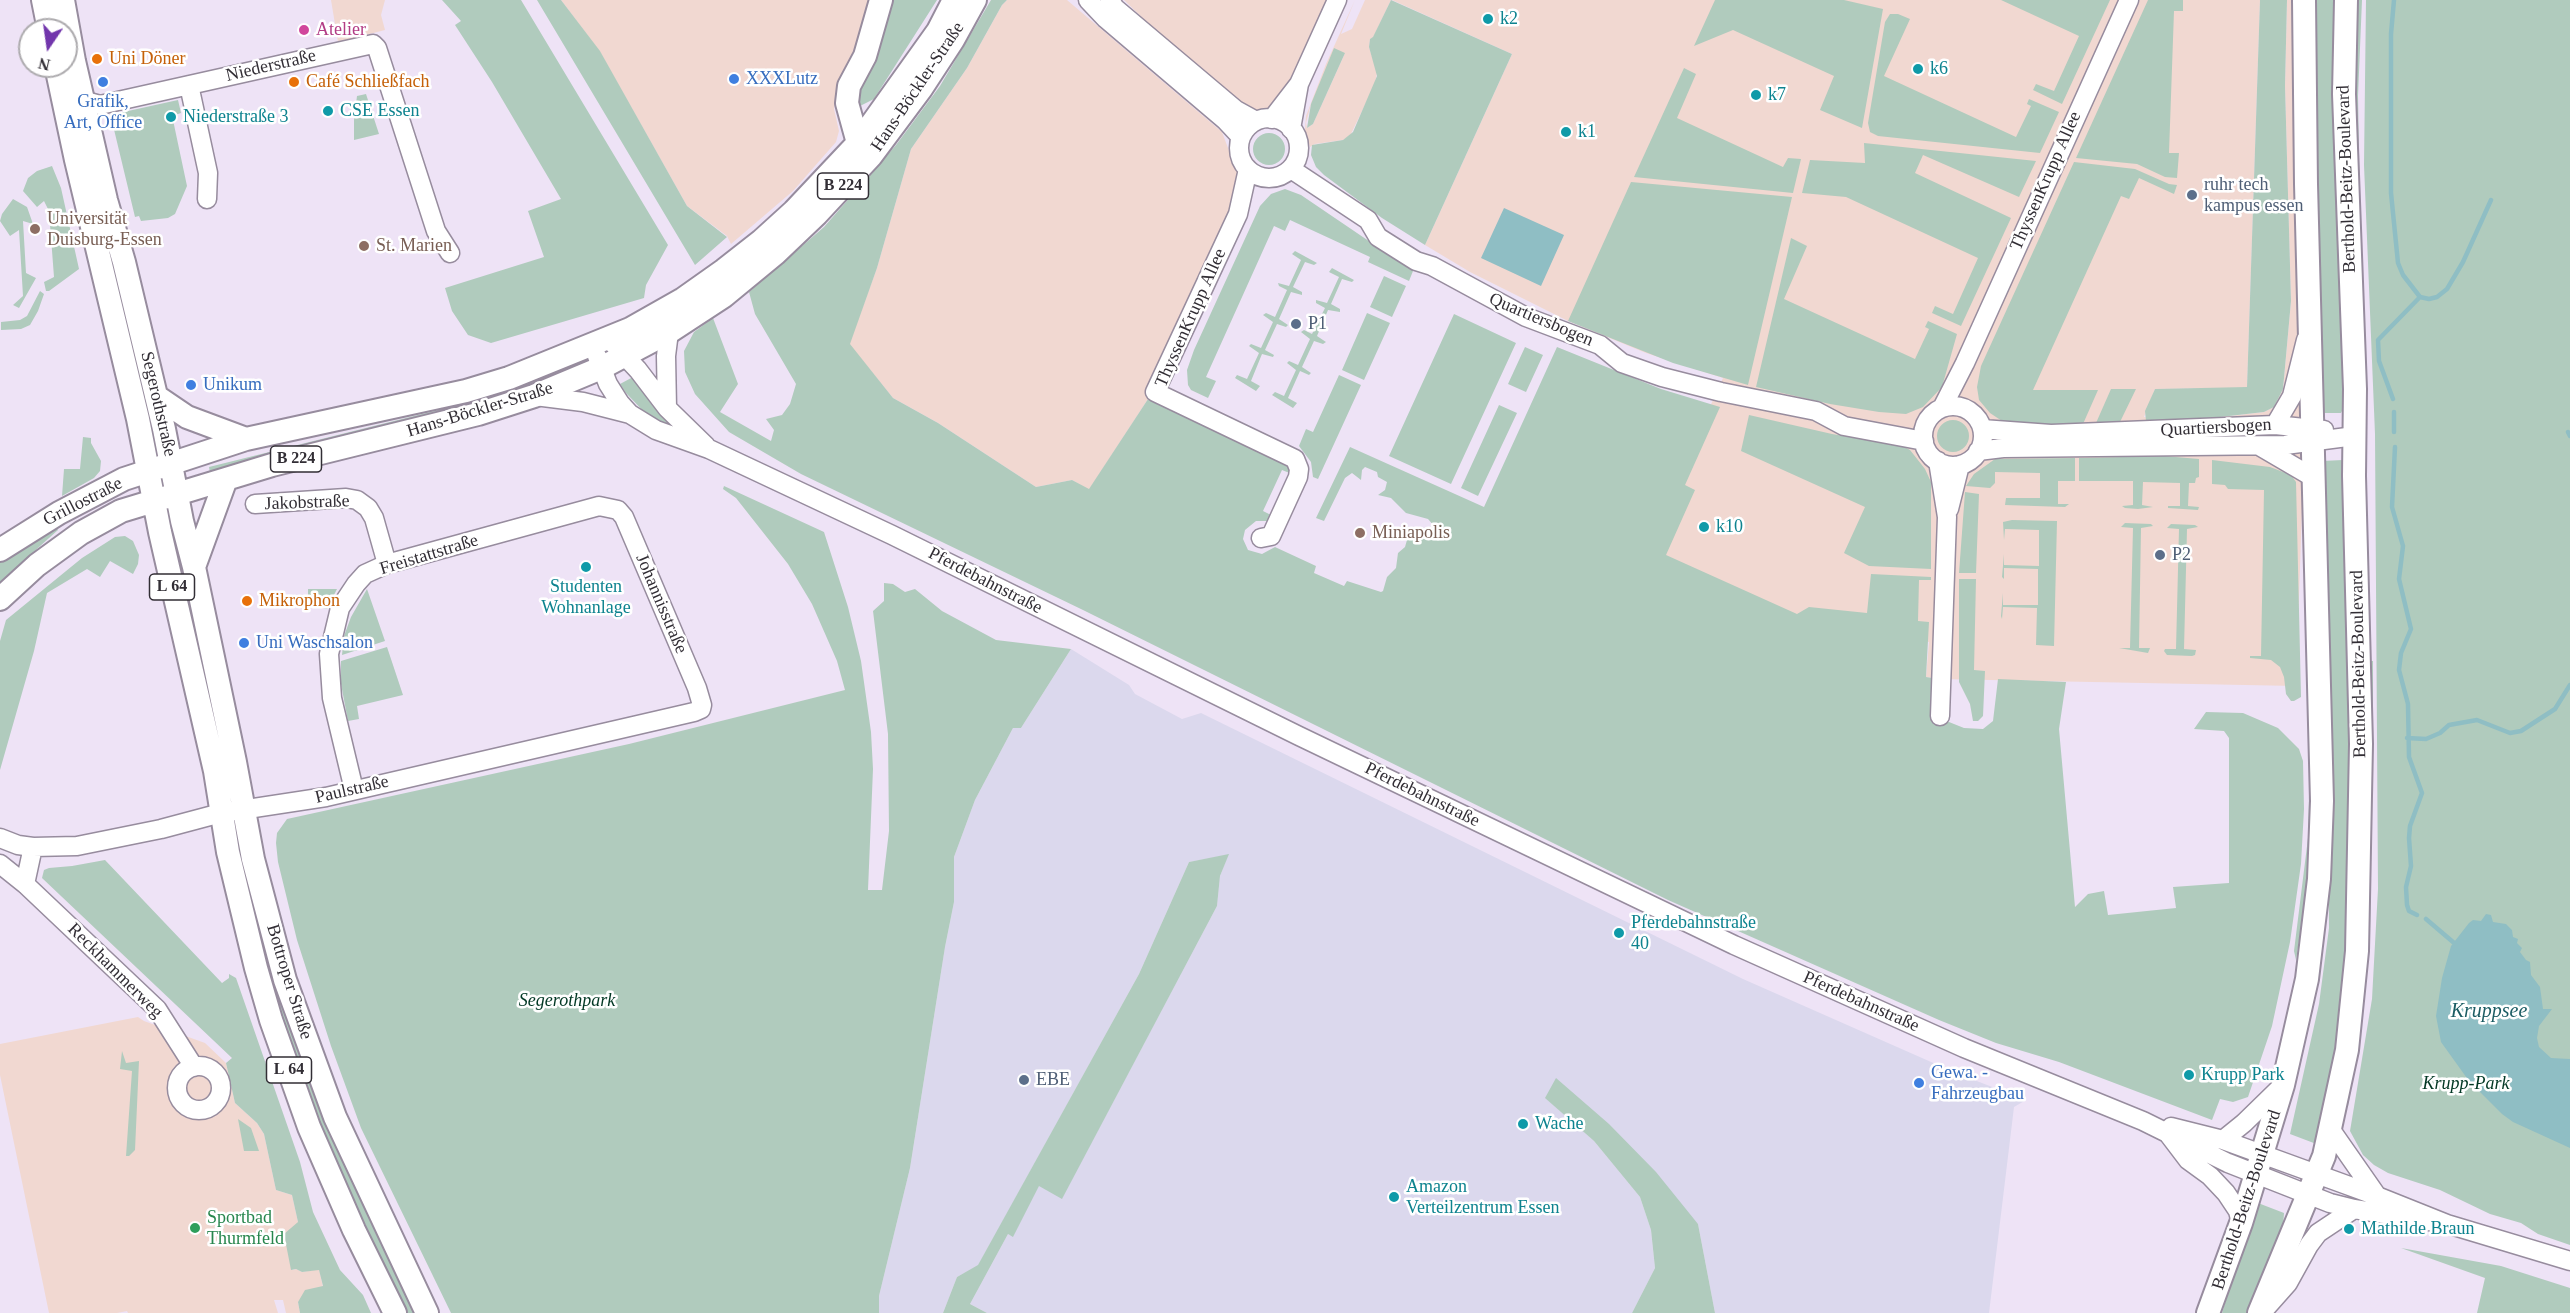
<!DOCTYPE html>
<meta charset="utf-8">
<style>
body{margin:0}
#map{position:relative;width:2570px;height:1313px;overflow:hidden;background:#eee3f6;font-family:Georgia,serif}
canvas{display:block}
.north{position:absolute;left:18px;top:18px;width:60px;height:60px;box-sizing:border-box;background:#fff;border:2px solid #adabae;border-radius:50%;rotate:193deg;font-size:16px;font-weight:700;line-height:24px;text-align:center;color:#322e35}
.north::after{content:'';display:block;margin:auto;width:21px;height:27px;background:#7236ac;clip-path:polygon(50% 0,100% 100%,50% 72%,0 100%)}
</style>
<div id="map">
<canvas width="2570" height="1313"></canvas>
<div class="north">N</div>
</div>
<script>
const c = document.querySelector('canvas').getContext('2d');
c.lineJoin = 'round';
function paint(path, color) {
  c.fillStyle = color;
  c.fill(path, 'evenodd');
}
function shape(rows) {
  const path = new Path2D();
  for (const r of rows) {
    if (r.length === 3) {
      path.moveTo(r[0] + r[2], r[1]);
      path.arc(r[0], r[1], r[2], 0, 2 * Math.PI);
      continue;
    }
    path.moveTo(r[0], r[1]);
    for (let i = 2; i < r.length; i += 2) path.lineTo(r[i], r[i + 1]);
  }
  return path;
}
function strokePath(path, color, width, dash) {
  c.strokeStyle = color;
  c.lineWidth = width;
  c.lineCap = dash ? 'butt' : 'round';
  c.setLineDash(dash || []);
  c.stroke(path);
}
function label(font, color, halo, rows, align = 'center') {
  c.font = font + ' Georgia,serif';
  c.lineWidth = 5;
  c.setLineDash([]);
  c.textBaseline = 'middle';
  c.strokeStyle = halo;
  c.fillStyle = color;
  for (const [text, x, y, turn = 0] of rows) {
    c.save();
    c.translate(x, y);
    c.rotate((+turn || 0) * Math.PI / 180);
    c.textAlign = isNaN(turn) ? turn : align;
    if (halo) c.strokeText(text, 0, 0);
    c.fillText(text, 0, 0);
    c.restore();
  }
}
const commercial = shape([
 [331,0,385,0,381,15,385,30,338,42],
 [561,0,869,0,857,47,838,82,836,93,834,109,839,131,836,142,793,191,731,244,727,236,687,206,600,52],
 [1007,0,1067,0,1222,132,1231,156,1240,169,1235,213,1150,396,1089,490,1072,480,1036,487,938,423,893,398,849,344,877,268,911,149,967,68,1002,5],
 [1124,0,1335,0,1298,83,1269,116,1262,116,1237,110],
 [1355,0,1341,34,1352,29,1365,0,1391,0,1373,38,1370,39,1369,47,1377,72,1375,84,1350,136,1343,140,1315,144,1310,147,1305,130,1306,116,1326,64],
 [1345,53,1313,124,1307,128,1306,123,1311,104],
 [1392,0,2260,0,2247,388,2155,389,2144,417,2195,420,2264,412,2274,407,2283,389,2291,301,2285,86,2287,0,2298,0,2305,419,2296,686,1939,679,1926,677,1929,642,1795,620,1644,552,1723,378,1646,353,1568,321,1470,272,1425,245,1512,54],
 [138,1017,144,1021,205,1043,226,1063,235,1103,257,1123,264,1134,276,1190,292,1195,298,1222,292,1270,296,1269,302,1272,319,1269,323,1287,298,1302,300,1313,286,1313,283,1300,274,1300,278,1313,128,1313,127,1311,117,1313,49,1313,0,1075,0,1044]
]);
const industrial = shape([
 [1071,649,1129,685,1135,694,1182,719,1201,713,1743,979,1956,1073,2026,1100,2014,1107,1989,1313,1715,1313,1698,1224,1546,1098,1594,1141,1640,1197,1651,1230,1655,1268,1632,1313,987,1313,970,1304,1008,1234,1013,1236,1039,1185,1062,1198,1217,906,1220,876,1228,855,1189,862,1139,974,978,1266,957,1277,943,1313,879,1313,879,1296,910,1168,945,947,954,902,954,857,975,800,1013,728,1021,728]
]);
const green = shape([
 [442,0,521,0,668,245,646,285,644,298,491,343,468,335,452,311,445,288,544,257,528,211,561,199,492,82,455,25,461,21],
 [537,0,561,0,600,51,687,206,727,237,695,265],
 [891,0,937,0,874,99,858,107,856,85],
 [991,0,1007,0,1002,5,967,68,911,149,877,268,850,344,893,398,938,423,1036,487,1072,480,1089,489,1150,396,1289,461,1292,474,1282,470,1263,511,1273,516,1269,521,1256,521,1245,530,1243,539,1248,550,1262,554,1275,547,1316,566,1314,573,1344,586,1347,581,1381,592,1383,591,1387,577,1396,568,1398,553,1405,547,1407,540,1430,533,1435,527,1428,519,1406,513,1391,498,1378,495,1385,490,1387,482,1378,477,1377,472,1365,467,1362,470,1361,480,1352,473,1345,478,1324,521,1316,518,1350,447,1484,507,1557,347,1661,389,1720,407,1685,485,1695,490,1666,555,1797,614,1809,607,1867,613,1871,574,1931,577,1931,580,1919,580,1918,621,1929,622,1926,677,1939,679,1939,718,1964,728,1983,729,1993,721,1998,679,2066,682,2059,729,2075,907,2088,894,2104,891,2108,915,2176,908,2173,887,2229,883,2229,738,2224,731,2194,729,2206,712,2243,713,2278,728,2299,749,2303,761,2304,809,2301,864,2290,942,2272,1026,2248,1097,2233,1102,2220,1099,2212,1120,2059,1062,1996,1043,1939,1020,1668,900,1083,610,801,474,729,432,695,394,685,372,684,351,694,332,713,318,738,384,720,412,771,441,774,430,766,419,782,415,790,404,796,384,755,314,749,292,824,227,896,145,940,86],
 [1391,0,1512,54,1425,245,1382,218,1324,175,1316,167,1311,155,1312,145,1343,140,1353,132,1377,76,1369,47,1370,39,1373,37],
 [1715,0,1844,0,1883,9,1862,128,1820,110,1834,76,1733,30,1694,46],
 [2001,0,2110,0,2062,104,2033,90,2036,84,2054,91,2079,36],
 [2148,0,2183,0,2183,11,2174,11,2169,153,2179,153,2177,178,2165,177,2137,164,2076,158],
 [2260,0,2287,0,2285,86,2291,301,2283,389,2274,407,2264,412,2194,420,2146,421,2145,411,2155,389,2247,387],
 [2313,0,2335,0,2345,405,2341,413,2320,413],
 [2358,0,2362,0,2358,96,2360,208,2356,208,2354,55],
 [2366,0,2570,0,2570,1245,2538,1234,2521,1223,2490,1214,2440,1190,2388,1173,2374,1165,2363,1155,2350,1131,2372,999,2378,889,2375,434,2364,165],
 [1890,14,1898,14,1910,19,1884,76,2016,137,2031,106,2027,104,2029,99,2059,112,2040,153,1878,136,1870,132,1868,123,1885,22],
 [1334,48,1345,53,1313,124,1307,128,1311,104],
 [1684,68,1696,74,1677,118,1783,167,1788,158,1801,159,1793,193,1634,177],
 [366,94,379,134,354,140,354,120,357,96],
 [178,100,181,113,175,115,176,119,173,120,187,186,175,214,168,218,141,221,139,216,135,217,111,117,119,113],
 [1269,149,16],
 [1864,143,2036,161,2019,197,1923,155,1915,173,2011,218,1961,326,1932,313,1935,306,1953,314,1978,258,1846,197,1802,193,1810,160,1865,163],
 [2074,162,2135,169,2169,184,2177,185,2174,194,2139,178,2129,199,2121,196,2033,390,2098,390,2083,424,2020,424,2002,421,1990,413,1979,400,1977,387,1981,366],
 [52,166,61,188,79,269,49,291,46,291,44,282,54,277,49,211,44,201,37,207,23,191,28,178,37,171],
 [1631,182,1792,197,1748,385,1673,363,1568,321],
 [1285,189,1301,195,1413,271,1409,281,1368,262,1370,257,1290,220,1285,231,1274,226,1206,377,1216,381,1208,398,1191,390,1188,385,1187,370,1194,350,1260,206,1271,194],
 [13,199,27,207,33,224,23,221,26,273,36,278,19,308,13,305,23,296,19,230,10,236,0,221,2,214],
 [1791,238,1807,246,1784,299,1915,359,1929,329,1925,327,1928,321,1957,334,1942,387,1923,407,1906,414,1879,412,1830,404,1756,387],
 [1295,251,1317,263,1314,265,1305,262,1293,287,1302,292,1302,295,1291,292,1279,319,1288,325,1286,327,1277,324,1265,350,1274,355,1273,357,1262,354,1251,381,1260,386,1256,391,1235,378,1237,375,1247,379,1259,353,1249,346,1251,344,1261,348,1273,322,1263,315,1266,313,1275,317,1287,290,1279,286,1278,283,1289,286,1301,260,1292,254],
 [1332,268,1354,280,1352,282,1342,279,1331,304,1340,309,1340,312,1328,310,1317,336,1326,342,1323,344,1314,341,1302,367,1311,373,1309,375,1300,371,1288,398,1297,403,1293,408,1272,395,1275,392,1284,396,1296,370,1287,363,1289,361,1298,365,1310,339,1301,332,1304,330,1312,334,1325,308,1316,303,1316,300,1327,303,1339,277,1329,272],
 [1384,276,1406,286,1392,317,1370,307],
 [40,291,44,294,38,311,30,325,21,329,1,330,1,322,20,320,27,316],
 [1367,313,1390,323,1364,380,1342,370],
 [1454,314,1516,343,1451,484,1389,456],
 [1525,347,1543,355,1526,392,1508,384],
 [571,364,574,369,512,392,210,473,209,467,442,409],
 [1339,375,1361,385,1318,479,1313,477,1311,462,1299,446,1306,429,1313,432],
 [633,377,652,405,674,430,648,416,626,393,620,384],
 [2111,389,2136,389,2120,422,2096,423],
 [1499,405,1517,413,1478,496,1461,488],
 [1749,415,1832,434,1903,446,1910,450,1925,469,1931,482,1931,569,1869,566,1844,553,1865,507,1741,451],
 [1953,436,16],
 [83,437,91,438,91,443,101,461,100,471,94,478,62,496,64,469,80,469],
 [2164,456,2199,459,2199,477,2196,478,2195,483,2189,483,2188,506,2199,507,2198,510,2168,508,2168,506,2180,506,2180,483,2143,482,2142,505,2153,507,2138,509,2125,508,2122,506,2133,505,2133,481,2079,481,2079,458],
 [2075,458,2075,481,2058,481,2058,504,2069,504,2065,507,2005,505,2006,498,2040,498,2040,473,1995,472,1995,483,1990,488,1966,486,1974,474,1995,459],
 [2212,460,2270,467,2291,475,2296,482,2301,697,2294,701,2291,701,2286,694,2284,677,2280,667,2271,660,2250,658,2250,656,2261,656,2264,490,2228,489,2225,485,2212,484],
 [2343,460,2353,730,2344,1019,2319,1145,2290,1134,2319,1004,2329,928,2328,725,2322,461],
 [724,486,824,532,848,607,861,661,871,732,873,769,868,890,882,890,889,831,888,734,873,611,884,601,884,583,893,584,905,592,915,589,942,611,996,640,1071,649,1021,728,1013,728,975,800,954,857,954,902,945,947,910,1168,879,1296,879,1313,451,1313,361,1128,331,1046,297,940,278,862,276,843,277,833,287,819,629,744,845,690,837,661,812,604,788,564,736,498,723,489],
 [1965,492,1979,494,1976,573,1959,573],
 [2012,520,2057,521,2054,646,2036,645,2037,608,2003,607,2002,619,2001,616,2003,593,2003,605,2038,605,2038,569,2004,568,2004,579,2002,577,2004,554,2004,565,2039,566,2039,530,2005,529,2004,540,2003,522],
 [2125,523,2151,524,2153,526,2141,528,2139,648,2150,648,2148,653,2119,648,2130,648,2133,528,2121,527],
 [2171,524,2195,525,2198,527,2187,529,2184,649,2196,650,2195,655,2192,656,2167,655,2164,651,2165,649,2176,649,2179,529,2167,528],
 [55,525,58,530,0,582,0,560],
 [125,536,133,541,139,555,138,564,133,574,110,561,100,577,87,569,47,593,34,651,0,770,0,641,6,620,82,558,115,537],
 [1959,579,1976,579,1974,670,1985,671,1983,716,1978,721,1973,721,1970,704,1959,682],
 [308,589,337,589,327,609,308,603],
 [367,589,385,641,342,655,344,636,351,617],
 [387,647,403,695,357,706,359,719,348,721,341,684,341,661],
 [2369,661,2373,661,2373,704,2370,938,2359,1046,2348,1106,2345,1109],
 [2310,752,2313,754,2309,877,2296,960,2294,951,2308,838],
 [1229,854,1220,876,1217,906,1062,1199,1039,1186,1013,1237,1008,1234,970,1304,987,1313,943,1313,957,1277,978,1265,1139,974,1189,862],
 [242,858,269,965,321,1105,418,1313,405,1313,336,1168,308,1099,264,966,237,859],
 [105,860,222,983,229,978,229,974,236,978,300,1162,313,1212,340,1270,363,1295,371,1313,300,1313,298,1302,305,1290,323,1286,319,1270,302,1272,296,1269,291,1270,284,1234,298,1222,292,1195,276,1190,264,1134,257,1123,235,1103,226,1063,232,1058,42,878,44,870,49,868,72,866],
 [122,1051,126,1063,139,1061,135,1150,129,1156,126,1156,132,1071,120,1069],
 [1556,1078,1609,1124,1656,1172,1698,1224,1715,1313,1632,1313,1655,1268,1651,1230,1640,1197,1594,1141,1545,1098],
 [238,1119,251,1128,259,1151,244,1151],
 [2258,1203,2284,1213,2283,1227,2263,1279,2246,1313,2222,1313,2243,1243],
 [2401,1248,2501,1266,2570,1288,2570,1313,2477,1313,2485,1278]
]);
const water = shape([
 [1504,208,1564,235,1541,286,1481,258],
 [2486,914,2491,915,2493,922,2506,924,2512,930,2513,937,2518,939,2517,943,2522,948,2520,952,2526,960,2530,962,2531,975,2540,987,2543,1009,2552,1009,2539,1026,2537,1038,2539,1047,2551,1058,2570,1059,2570,1148,2513,1122,2502,1114,2469,1081,2441,1042,2436,1016,2442,978,2451,946,2469,923,2473,920,2481,921]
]);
const stream = shape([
 [2394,0,2391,34,2391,193,2398,263,2403,275,2420,297,2429,299,2437,297,2447,289,2463,262,2491,200],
 [2393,399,2379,361,2378,340,2420,297],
 [2394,412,2394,432],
 [2568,432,2570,436],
 [2395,447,2392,507,2403,546,2399,579,2411,629,2401,653,2399,670,2408,704,2409,757,2422,793,2410,826,2409,838,2411,866,2406,887,2407,905,2409,911,2417,915],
 [2407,738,2426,739,2440,733,2449,725,2477,720,2510,733,2521,731,2555,709,2570,685],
 [2426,919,2453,942]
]);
const minor = shape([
 [1088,0,1106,19,1226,121,1241,137],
 [1110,0,1115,8,1236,110,1256,121],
 [189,85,208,173,207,199],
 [74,98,100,105,373,44,377,48,436,231,450,253],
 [1269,148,30],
 [1272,119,1299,84],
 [1291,129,1299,84,1337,0],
 [1248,169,1238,214,1155,392,1295,459,1299,469,1298,477,1271,536,1261,538],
 [1291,169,1368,220,1378,237,1416,261,1432,266,1526,317,1600,345,1622,363,1662,377,1721,392,1816,411,1844,426,1924,441],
 [609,339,638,370,667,408,706,446],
 [597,356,608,384,620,403,630,414,656,430,709,449,892,535,1299,736,1734,945,1964,1048,2143,1121,2228,1163,2256,1174,2330,1203,2354,1209,2447,1224],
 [535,396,583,402,630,414],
 [1953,436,30],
 [667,408,666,356,669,332],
 [1942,408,1965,363,2129,0],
 [2275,425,2292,396,2306,340],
 [1982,429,2051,434,2275,425,2324,430],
 [2261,447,2314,478],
 [1978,451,2003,448,2285,445,2355,436],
 [1938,461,1947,517,1940,716],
 [255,504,346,498,357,500,368,508,374,518,387,564],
 [1949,509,1960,465],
 [0,838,18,845,33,847,77,846,161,829,221,813,326,797,694,712,701,709,702,705,697,688,624,517,618,510,599,506,387,564,365,574,356,584,340,608,329,654,332,698,354,790],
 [0,864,25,884,157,1009,194,1067],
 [25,884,33,847],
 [199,1088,22],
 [2171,1127,2223,1140,2377,1196,2447,1224,2570,1261],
 [2331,1130,2377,1196],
 [2169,1135,2188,1160,2210,1176,2226,1193,2238,1211,2241,1223],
 [2223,1140,2244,1123,2283,1085],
 [2265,1309,2288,1283,2309,1245,2318,1233,2354,1209]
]);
const major = shape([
 [43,0,49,30],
 [63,0,74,61,106,200,124,262,164,429,182,521,194,567,235,762,253,859,285,980,335,1117,427,1313],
 [56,66,76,160,138,419,160,532,215,771,228,852,256,968,271,1020,309,1127,354,1230,395,1313],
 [858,143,847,103,849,86,865,56,881,0],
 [156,396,187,417,246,439],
 [0,550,59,513,124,479,246,439,466,391,509,378,630,329,683,299,724,270,761,241,794,211,858,143,938,31,954,0],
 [194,567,226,479],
 [0,599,37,565,81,533,121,511,272,465,478,414,534,396,601,368,669,332,724,296,775,254,817,214,871,156,921,89,953,40,975,0],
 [2208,1313,2241,1223,2283,1085,2307,979,2319,879,2322,801,2306,184,2304,0],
 [2259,1313,2324,1156,2347,1050,2357,951,2361,744,2354,476,2355,389,2344,94,2346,0]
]);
const markers = [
 [1488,19,6,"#0f9aa8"],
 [304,30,6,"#d1479c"],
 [97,59,6,"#e8710a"],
 [1918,69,6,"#0f9aa8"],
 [734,79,6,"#3f7fe0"],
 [103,82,6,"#3f7fe0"],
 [294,82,6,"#e8710a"],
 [1756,95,6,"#0f9aa8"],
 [328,111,6,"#0f9aa8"],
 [171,117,6,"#0f9aa8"],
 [1566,132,6,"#0f9aa8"],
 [2192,195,6,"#5c6f8a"],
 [35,229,6,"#8d6e63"],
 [364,246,6,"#8d6e63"],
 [1296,324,6,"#5c6f8a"],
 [191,385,6,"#3f7fe0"],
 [1704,527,6,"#0f9aa8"],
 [1360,533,6,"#8d6e63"],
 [2160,555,6,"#5c6f8a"],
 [586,567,6,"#0f9aa8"],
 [247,601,6,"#e8710a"],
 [244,643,6,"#3f7fe0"],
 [1619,933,6,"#0f9aa8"],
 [2189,1075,6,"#0f9aa8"],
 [1024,1080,6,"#5c6f8a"],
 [1919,1083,6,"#3f7fe0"],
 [1523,1124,6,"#0f9aa8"],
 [1394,1197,6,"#0f9aa8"],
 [195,1228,6,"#2e9e5b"],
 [2349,1229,6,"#0f9aa8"]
];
const shields = [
 [843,186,51],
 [296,459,51],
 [172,587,45],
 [289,1070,45]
];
const shieldNames = [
 ["B 224",843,186],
 ["B 224",296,459],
 ["L 64",172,587],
 ["L 64",289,1070]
];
const cultureNames = [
 ["k2",1500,19],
 ["k6",1930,69],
 ["k7",1768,95],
 ["CSE Essen",340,111],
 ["Niederstraße 3",183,117],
 ["k1",1578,132],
 ["k10",1716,527],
 ["Studenten",586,587,"center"],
 ["Wohnanlage",586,608,"center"],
 ["Pferdebahnstraße",1631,923],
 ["40",1631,944],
 ["Krupp Park",2201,1075],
 ["Wache",1535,1124],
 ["Amazon",1406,1187],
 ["Verteilzentrum Essen",1406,1208],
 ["Mathilde Braun",2361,1229]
];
const hotelNames = [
 ["Atelier",316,30]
];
const foodNames = [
 ["Uni Döner",109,59],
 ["Café Schließfach",306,82],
 ["Mikrophon",259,601]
];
const streetNames = [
 ["Niederstraße",271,66,-13],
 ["Hans-Böckler-Straße",918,87,-56],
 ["Berthold-Beitz-Boulevard",2347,179,-92],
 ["ThyssenKrupp Allee",2046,181,-66],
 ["ThyssenKrupp Allee",1191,318,-66],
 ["Quartiersbogen",1541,320,23],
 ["Segerothstraße",158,404,77],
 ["Hans-Böckler-Straße",480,410,-17],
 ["Quartiersbogen",2216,428,-3],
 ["Grillostraße",83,502,-27],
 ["Jakobstraße",307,503,-2],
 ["Freistattstraße",429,555,-17],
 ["Pferdebahnstraße",985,581,27],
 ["Johannisstraße",661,604,67],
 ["Berthold-Beitz-Boulevard",2359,664,-91],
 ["Paulstraße",352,790,-13],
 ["Pferdebahnstraße",1422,795,26],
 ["Reckhammerweg",115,971,45],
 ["Bottroper Straße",289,982,73],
 ["Pferdebahnstraße",1861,1002,24],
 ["Berthold-Beitz-Boulevard",2247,1200,-72]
];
const shopNames = [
 ["XXXLutz",746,79],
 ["Grafik,",103,102,"center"],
 ["Art, Office",103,123,"center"],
 ["Unikum",203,385],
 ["Uni Waschsalon",256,643],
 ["Gewa. -",1931,1073],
 ["Fahrzeugbau",1931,1094]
];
const serviceNames = [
 ["ruhr tech",2204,185],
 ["kampus essen",2204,206],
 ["P1",1308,324],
 ["P2",2172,555],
 ["EBE",1036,1080]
];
const educationNames = [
 ["Universität",47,219],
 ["Duisburg-Essen",47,240],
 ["St. Marien",376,246],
 ["Miniapolis",1372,533]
];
const parkNames = [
 ["Segerothpark",567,1001],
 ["Krupp-Park",2466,1084]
];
const leisureNames = [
 ["Sportbad",207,1218],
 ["Thurmfeld",207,1239]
];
const waterNames = [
 ["Kruppsee",2489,1012]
];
paint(commercial, '#f1d8d1');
paint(industrial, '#dbd8ed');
paint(green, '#b0cbbd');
paint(water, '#8fbec4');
strokePath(stream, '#8fbec4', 4.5);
strokePath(minor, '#978c9e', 21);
strokePath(major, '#978c9e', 26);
strokePath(minor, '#fff', 18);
strokePath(major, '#fff', 22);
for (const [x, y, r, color] of markers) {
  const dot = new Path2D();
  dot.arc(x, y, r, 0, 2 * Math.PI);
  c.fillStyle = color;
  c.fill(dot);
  strokePath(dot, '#fff', 2);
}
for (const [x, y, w] of shields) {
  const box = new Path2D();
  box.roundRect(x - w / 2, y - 13, w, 26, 4.5);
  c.fillStyle = '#fff';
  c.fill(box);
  strokePath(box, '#322e35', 1.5);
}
label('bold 16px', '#322e35', null, shieldNames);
label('18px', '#0d838f', '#fff', cultureNames, 'left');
label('18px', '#b23c85', '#fff', hotelNames, 'left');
label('18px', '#c56008', '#fff', foodNames, 'left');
label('18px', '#322e35', '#fff', streetNames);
label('18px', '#366cbe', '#fff', shopNames, 'left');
label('18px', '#4e5e75', '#fff', serviceNames, 'left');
label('18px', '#785e54', '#fff', educationNames, 'left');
label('italic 18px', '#023824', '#fff', parkNames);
label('18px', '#27864d', '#fff', leisureNames, 'left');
label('italic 20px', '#1b5c63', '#fff', waterNames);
</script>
